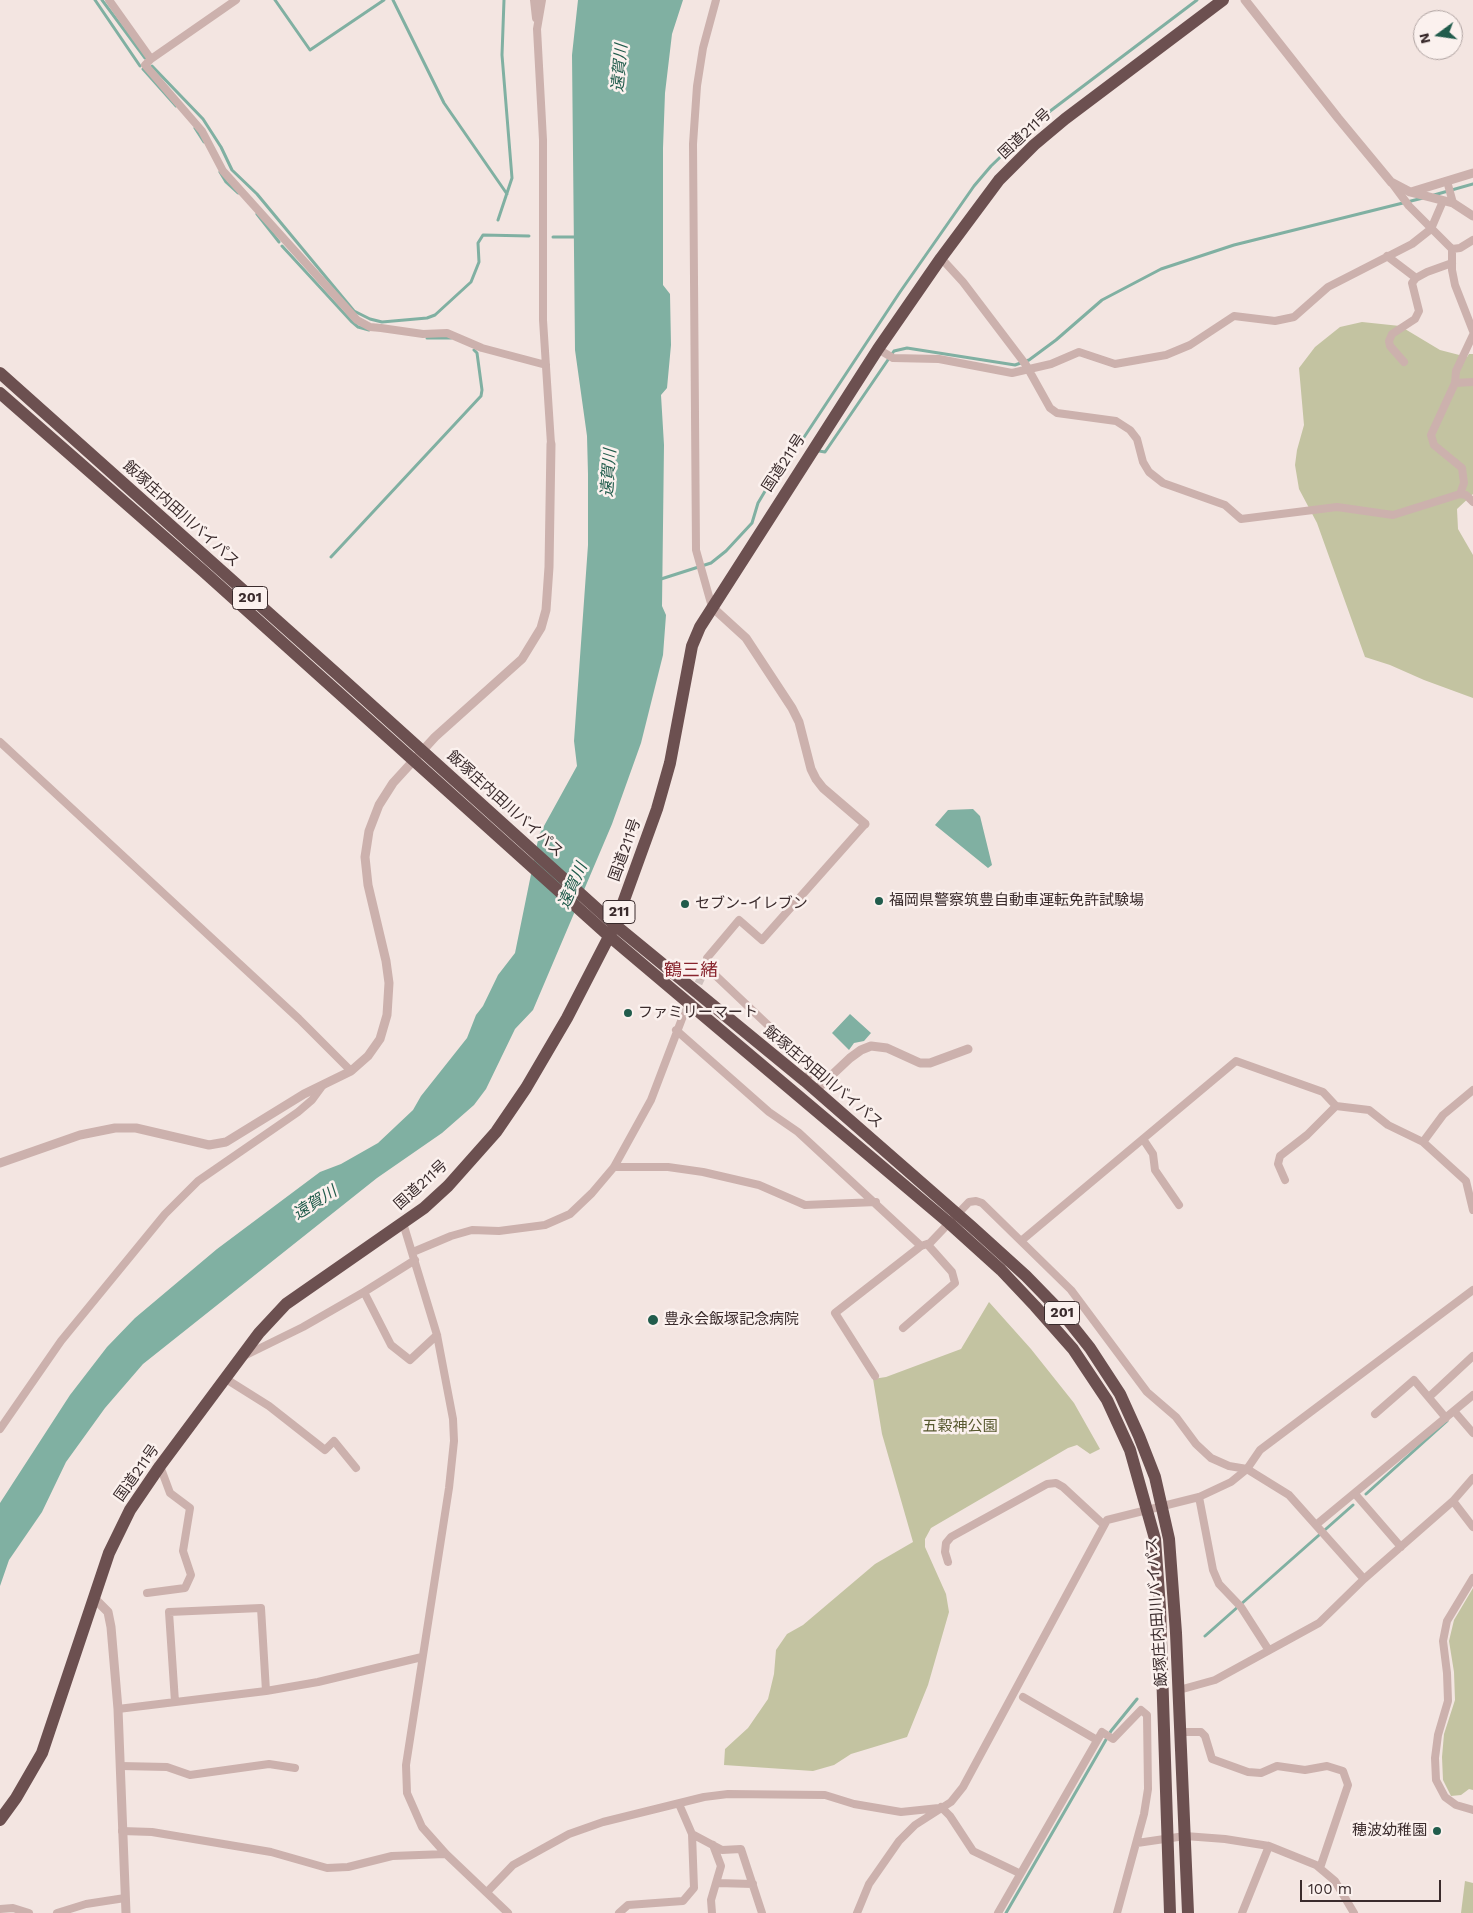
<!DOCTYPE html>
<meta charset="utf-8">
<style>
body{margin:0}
#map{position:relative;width:1473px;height:1913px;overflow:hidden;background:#f3e5e1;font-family:"Work Sans",sans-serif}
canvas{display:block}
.north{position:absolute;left:1413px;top:10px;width:50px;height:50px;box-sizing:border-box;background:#fbf1ee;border:1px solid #aea2a0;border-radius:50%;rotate:256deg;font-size:14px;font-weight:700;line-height:20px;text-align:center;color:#3a2b2c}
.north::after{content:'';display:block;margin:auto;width:18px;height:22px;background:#215c4c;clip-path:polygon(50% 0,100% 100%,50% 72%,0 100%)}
.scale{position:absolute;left:1300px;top:1880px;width:141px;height:22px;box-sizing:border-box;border:2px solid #3a2b2c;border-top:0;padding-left:6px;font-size:15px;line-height:18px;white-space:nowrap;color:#3a2b2c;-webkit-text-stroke:4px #fbf1ee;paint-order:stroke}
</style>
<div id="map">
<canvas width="1473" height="1913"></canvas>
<div class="north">N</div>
<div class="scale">100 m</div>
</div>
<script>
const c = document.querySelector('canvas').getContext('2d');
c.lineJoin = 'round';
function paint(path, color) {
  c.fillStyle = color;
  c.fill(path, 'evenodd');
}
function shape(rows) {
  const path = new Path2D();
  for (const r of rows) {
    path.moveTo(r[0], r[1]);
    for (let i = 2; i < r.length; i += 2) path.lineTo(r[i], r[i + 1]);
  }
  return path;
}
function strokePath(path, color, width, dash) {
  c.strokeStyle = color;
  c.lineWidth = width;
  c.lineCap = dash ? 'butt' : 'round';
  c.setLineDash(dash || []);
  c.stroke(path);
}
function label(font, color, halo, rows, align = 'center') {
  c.font = font + ' "Work Sans","Noto Sans JP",sans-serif';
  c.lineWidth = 5;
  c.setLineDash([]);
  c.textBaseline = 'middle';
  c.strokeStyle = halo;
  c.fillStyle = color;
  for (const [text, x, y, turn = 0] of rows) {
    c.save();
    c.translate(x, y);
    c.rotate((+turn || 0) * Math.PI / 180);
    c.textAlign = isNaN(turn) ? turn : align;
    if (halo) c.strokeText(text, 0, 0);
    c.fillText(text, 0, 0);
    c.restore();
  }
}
const green = shape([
 [1362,322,1400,326,1440,350,1467,357,1469,354,1473,354,1473,494,1457,509,1458,529,1473,555,1473,698,1424,680,1390,665,1365,657,1317,523,1299,489,1295,465,1297,450,1304,425,1299,368,1315,347,1340,327],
 [989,1302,1031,1349,1074,1403,1100,1449,1090,1454,1077,1445,1068,1448,931,1528,925,1539,925,1547,946,1594,949,1612,928,1685,907,1737,851,1754,834,1765,813,1771,724,1765,725,1749,748,1728,768,1699,774,1674,776,1650,787,1634,803,1625,875,1564,913,1542,882,1434,873,1379,886,1377,961,1349],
 [1473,1588,1473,1790,1469,1789,1461,1795,1451,1796,1443,1780,1442,1757,1444,1734,1455,1700,1454,1672,1449,1641,1454,1620],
 [1465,1881,1473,1883,1473,1913,1461,1913]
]);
const water = shape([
 [578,0,683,0,672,34,665,93,663,148,663,285,670,294,671,345,667,388,661,395,664,445,662,606,666,615,663,655,641,743,612,824,533,1010,515,1029,486,1089,474,1105,442,1133,377,1178,143,1364,105,1408,66,1462,42,1512,9,1560,0,1586,0,1503,70,1395,107,1347,135,1318,217,1249,320,1172,341,1164,378,1143,413,1110,421,1096,467,1038,476,1015,483,1006,498,975,515,953,539,835,577,766,574,741,588,545,588,474,587,436,575,350,572,55],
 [973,809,980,816,992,865,988,868,935,825,948,810],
 [850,1014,871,1033,864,1041,854,1043,849,1050,832,1033]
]);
const stream = shape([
 [95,0,140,66],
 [102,0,145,58],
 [275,0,310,50,384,0],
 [393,0,444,103,507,194],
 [152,66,203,119,221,147,232,170,257,194,354,311,370,319,382,322,427,318,435,315,471,282,479,262,478,243,483,235,529,236],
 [143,69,176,106],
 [195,128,204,142],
 [220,172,226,182,238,193],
 [1434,195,1473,184],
 [257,214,279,242],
 [498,220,512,178,502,55,504,0],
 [553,237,577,237],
 [282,246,351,321,358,327,369,330],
 [427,338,451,338],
 [819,451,825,452,894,351,907,348,1015,365,1029,360,1056,340,1102,300,1161,269,1234,245,1423,198],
 [331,557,481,396,482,390,477,353,474,350],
 [661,579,711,563,726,551,752,523,758,503,774,476,783,469,900,292,974,186,991,166,1041,118,1197,0],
 [1366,1494,1447,1421],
 [1205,1636,1353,1505],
 [1006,1913,1111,1731,1137,1699]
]);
const minorTunnel = shape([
 [683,1016,702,976]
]);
const minor = shape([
 [109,0,151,59],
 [236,0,151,59,145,65,202,131,223,171,357,320,370,327,381,328,423,334,447,333,482,348,546,365],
 [534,0,536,18],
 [542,0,537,29,543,140,543,320,551,444],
 [1447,181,1453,203],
 [1392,183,1409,206,1452,249,1452,270,1455,285,1473,331],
 [1452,249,1460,248,1473,240],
 [1387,256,1416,278],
 [941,258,963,282,1026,365,1050,408,1057,413,1116,421,1130,430,1137,439,1143,462,1149,472,1163,483,1225,505,1241,519,1337,507,1393,515,1460,494,1466,495,1473,502],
 [878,349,893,358,939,359,1012,373,1051,364,1079,352,1115,364,1166,355,1190,345,1234,316,1275,321,1294,317,1328,287,1412,244,1431,229,1443,201],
 [1404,362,1390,346,1389,341,1392,334,1415,319,1419,311,1412,283,1416,278,1427,272,1452,263],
 [1455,383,1473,382],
 [1460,494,1464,483,1462,468,1434,445,1431,435,1455,383,1456,371,1473,335],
 [712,607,696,550,693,144,697,86,703,48,716,0],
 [0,742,299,1019,351,1071],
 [706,972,710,971,714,974,809,1064,812,1070,805,1081],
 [702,976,706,972,707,958,739,920,762,940,865,824],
 [676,1030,769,1112,798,1132,921,1246],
 [1143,1139,1153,1154,1155,1170,1179,1205],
 [1423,1142,1443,1115,1473,1090],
 [614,1167,668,1167,703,1172,759,1185,805,1205,876,1202],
 [1285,1180,1278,1164,1280,1156,1307,1135,1336,1106],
 [403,1223,437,1335,453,1419,454,1441,449,1488,406,1765,407,1793,422,1827,446,1854,508,1913],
 [1021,1241,1236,1061,1323,1092,1336,1106,1369,1110,1388,1125,1423,1142,1466,1181,1473,1210],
 [413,1252,451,1236,472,1230,499,1231,545,1225,570,1214,592,1193,614,1167,651,1100,683,1016],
 [364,1292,415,1260],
 [903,1328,955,1283,952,1272,928,1245],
 [244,1356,303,1327,364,1292,391,1345,410,1360,437,1335],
 [875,1376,835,1313,921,1246,930,1243,969,1202,976,1201,982,1203,1071,1290,1147,1392,1176,1417,1196,1444,1211,1458,1229,1466,1247,1469,1289,1495,1364,1579],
 [226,1379,269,1406,325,1450,334,1441,356,1468],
 [1429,1397,1473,1356],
 [1454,1411,1473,1433],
 [1375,1414,1414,1380,1446,1418],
 [0,1429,61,1341,165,1214,198,1181,298,1112,312,1100,323,1085],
 [1356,1495,1401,1547],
 [1199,1497,1213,1570,1219,1584,1241,1607,1268,1649],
 [1453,1501,1473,1527],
 [1317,1524,1473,1395],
 [948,1562,945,1552,946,1543,951,1537,1047,1484,1056,1483,1063,1487,1104,1525],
 [1473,1578,1447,1621,1443,1641,1447,1673,1448,1701,1438,1735,1435,1758,1436,1780,1445,1797,1456,1805,1473,1810],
 [147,1593,185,1588,191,1575,183,1551,190,1508,170,1493,160,1466],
 [1179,1690,1215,1680,1319,1623,1364,1579,1453,1501,1473,1478],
 [1023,1697,1097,1740],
 [175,1702,169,1612,261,1608,266,1691],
 [118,1709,266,1691,318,1682,422,1657],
 [1181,1732,1201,1732,1205,1736,1212,1759,1248,1772,1261,1773,1277,1766,1305,1770,1327,1766,1343,1771,1348,1785,1320,1868],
 [121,1766,167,1767,190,1775,269,1764,295,1768],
 [941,1807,950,1816,973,1851,1019,1873],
 [122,1831,152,1832,271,1852,327,1868,348,1867,392,1856,446,1854],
 [692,1834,722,1850,741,1849,762,1913],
 [1137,1843,1185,1836,1225,1839,1269,1846,1316,1865,1335,1881,1354,1913],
 [717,1883,753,1884],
 [487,1892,513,1865,569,1834,603,1822,704,1797,728,1794,825,1795,854,1804,901,1812,939,1808],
 [0,1909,13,1908,29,1913],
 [57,1913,86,1904,125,1898],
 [619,1913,628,1905,683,1901,694,1888,692,1834,679,1804],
 [712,1913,711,1900,721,1866,713,1845],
 [857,1913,869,1884,899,1841,915,1825,951,1802,963,1787,1107,1520,1199,1497,1231,1482,1247,1469,1260,1450,1473,1290],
 [998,1913,1102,1732,1113,1739,1141,1710,1147,1715,1148,1789,1144,1814,1117,1913],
 [1242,1913,1269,1846]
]);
const tertiary = shape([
 [1245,0,1338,118,1391,182,1410,192,1453,203,1473,216],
 [1411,192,1473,173],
 [712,607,746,638,792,708,799,722,811,769,816,779,823,788,865,824],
 [815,1091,850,1058,861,1050,871,1046,887,1048,920,1063,930,1063,968,1049],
 [0,1163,80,1135,115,1128,136,1128,209,1145,226,1142,304,1094,351,1071,368,1056,380,1039,387,1015,389,983,386,961,368,885,365,857,369,831,379,805,393,783,435,737,522,659,541,628,546,610,549,567,551,444],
 [94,1598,108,1612,111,1627,118,1709,126,1913]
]);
const trunk = shape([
 [0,373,337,674,615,925,805,1081,972,1227,1026,1276,1063,1314,1090,1348,1120,1394,1139,1436,1155,1477,1169,1539,1176,1633,1188,1913],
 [0,393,203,571,609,936,949,1223,1001,1270,1035,1306,1073,1349,1107,1400,1130,1450,1155,1539,1160,1608,1170,1913],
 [0,1820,16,1798,42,1753,109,1553,130,1510,160,1466,259,1333,286,1304,424,1208,448,1186,496,1132,526,1088,567,1018,615,925,657,809,670,763,692,646,700,627,878,349,941,258,999,180,1034,145,1065,119,1223,0]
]);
const markers = [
 [879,901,5,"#215c4c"],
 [685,904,5,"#215c4c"],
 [628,1013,5,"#215c4c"],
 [653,1320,6,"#215c4c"],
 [1437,1831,5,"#215c4c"]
];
const shields = [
 [250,598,35],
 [619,912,32],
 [1062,1313,35]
];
const shieldNames = [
 ["201",250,598],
 ["211",619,912],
 ["201",1062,1313]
];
const streetNames = [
 ["国道211号",1025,134,-43],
 ["国道211号",784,463,-57],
 ["飯塚庄内田川バイパス",181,514,42],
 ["飯塚庄内田川バイパス",505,804,42],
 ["国道211号",625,850,-70],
 ["飯塚庄内田川バイパス",823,1077,40],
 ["国道211号",421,1185,-42],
 ["国道211号",137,1473,-55],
 ["飯塚庄内田川バイパス",1157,1612,-94]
];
const poiNames = [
 ["福岡県警察筑豊自動車運転免許試験場",889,901],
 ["セブン-イレブン",695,904],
 ["ファミリーマート",638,1013],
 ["豊永会飯塚記念病院",664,1320],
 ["穂波幼稚園",1427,1831,"right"]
];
const parkNames = [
 ["五穀神公園",960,1427]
];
const waterNames = [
 ["遠賀川",620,68,-85],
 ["遠賀川",609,473,-86],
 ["遠賀川",573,886,-66],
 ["遠賀川",315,1203,-32]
];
const quarterNames = [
 ["鶴三緒",691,971]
];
paint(green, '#c3c3a1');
paint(water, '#80b0a2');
strokePath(stream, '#80b0a2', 3);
strokePath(minorTunnel, '#cec0bd', 8, [8, 4]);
strokePath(minor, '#ccb1ad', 8);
strokePath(tertiary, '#ccb1ad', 9);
strokePath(trunk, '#6c5050', 12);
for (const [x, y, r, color] of markers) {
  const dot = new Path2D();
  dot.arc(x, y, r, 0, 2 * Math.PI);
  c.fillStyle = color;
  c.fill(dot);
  strokePath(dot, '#fbf1ee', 2);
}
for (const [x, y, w] of shields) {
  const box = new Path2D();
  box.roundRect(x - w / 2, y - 11.5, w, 23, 4);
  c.fillStyle = '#fbf1ee';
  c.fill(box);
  strokePath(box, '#3a2b2c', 1);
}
label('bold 14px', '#3a2b2c', null, shieldNames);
label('15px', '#3a2b2c', '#fbf1ee', streetNames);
label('15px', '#3a2b2c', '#fbf1ee', poiNames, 'left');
label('15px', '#57582f', '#fbf1ee', parkNames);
label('italic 16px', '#215c4c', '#fbf1ee', waterNames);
label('18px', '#89252e', '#fbf1ee', quarterNames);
</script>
